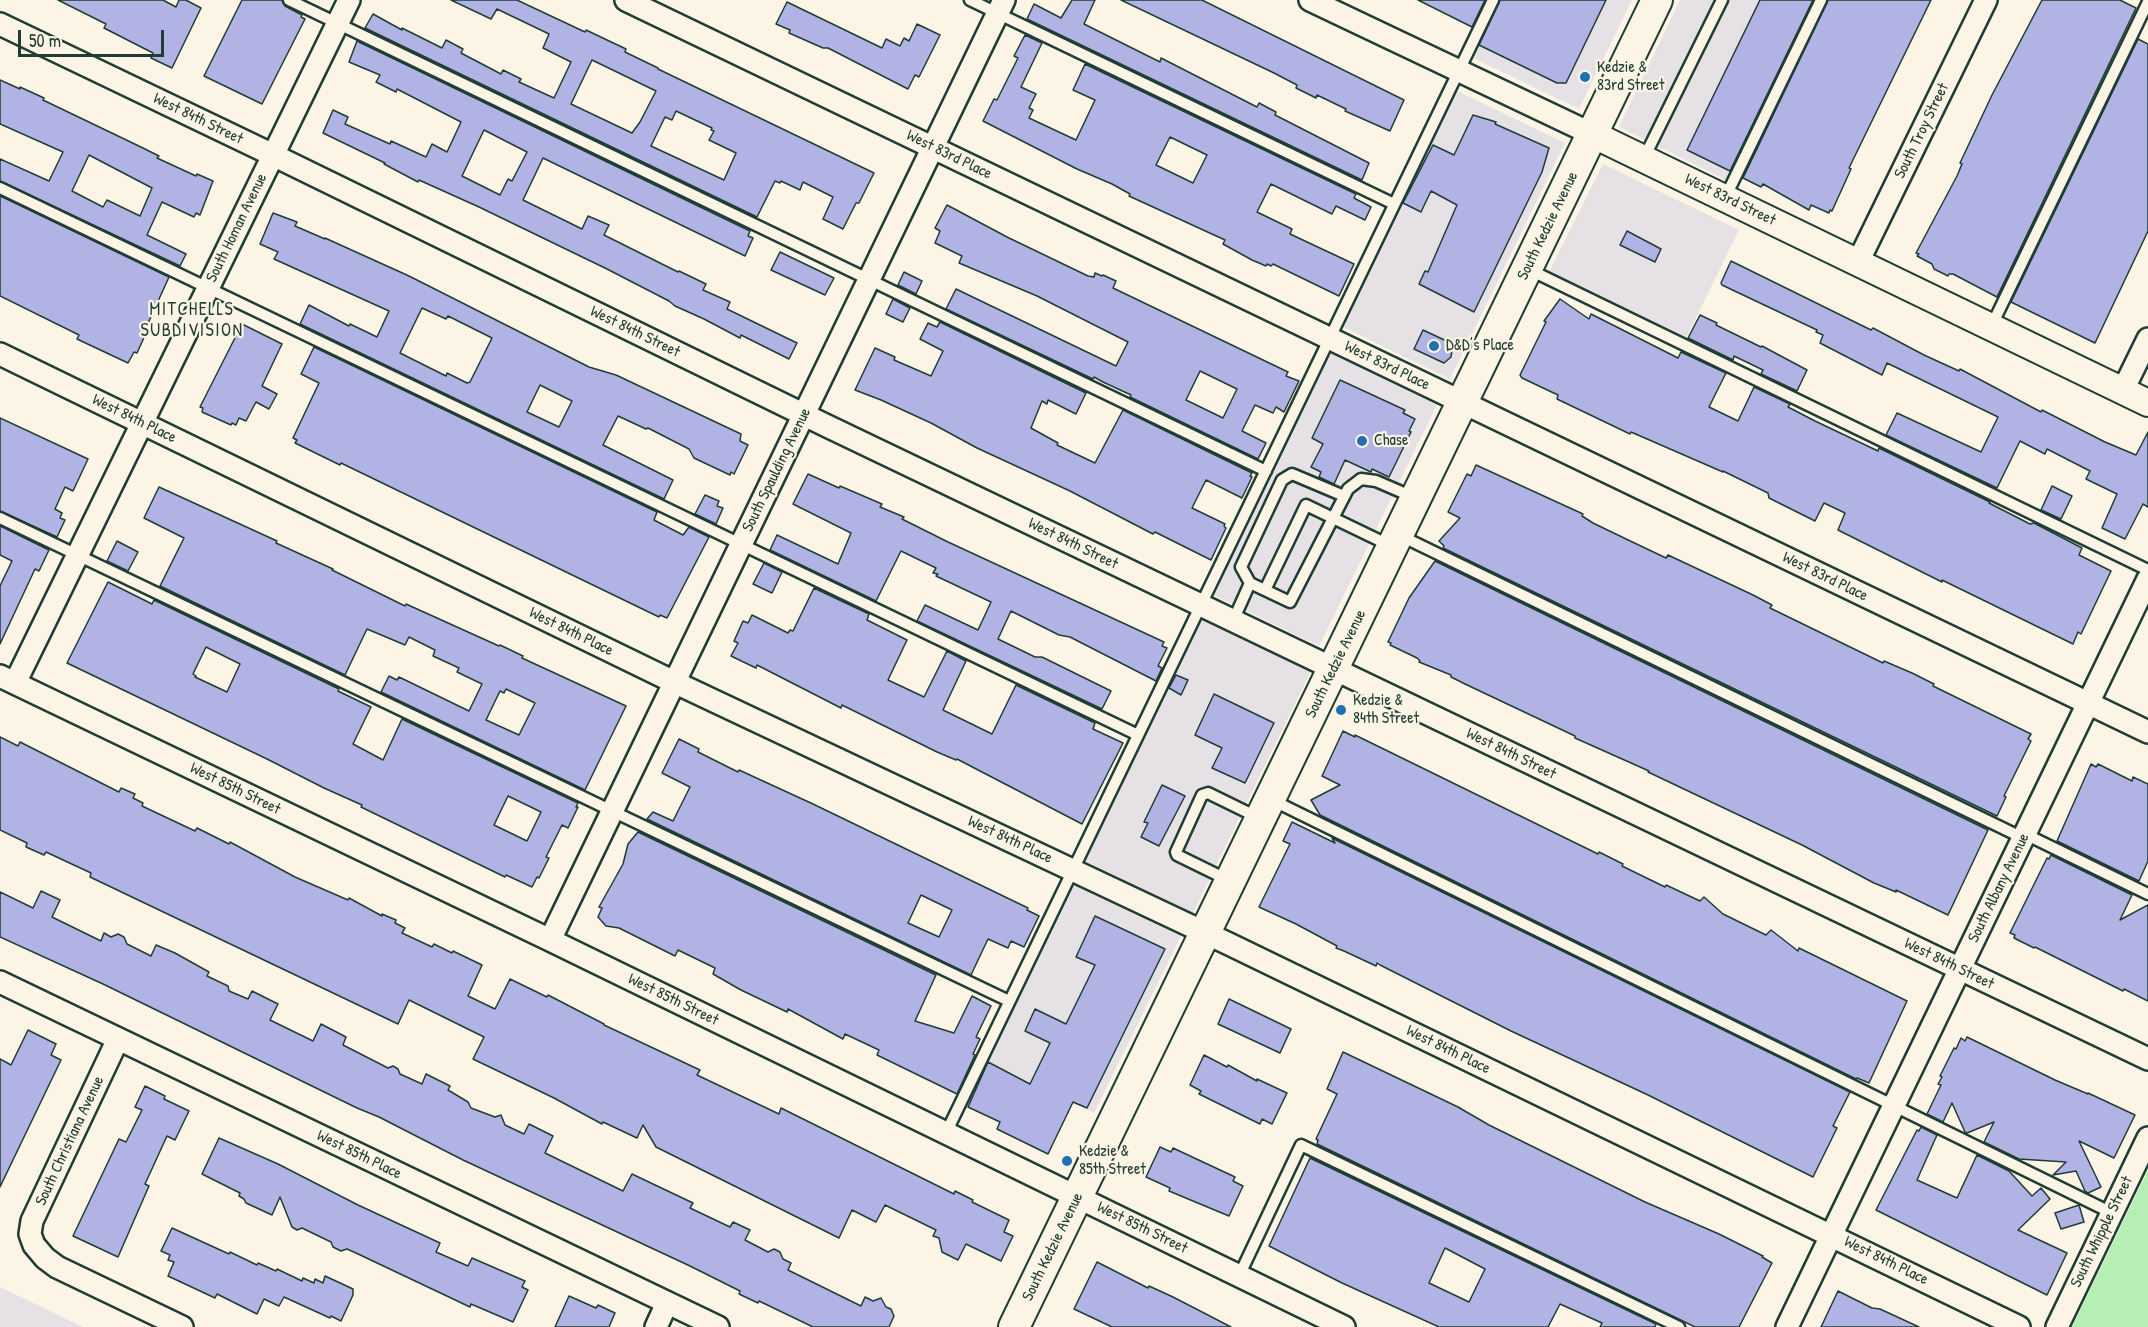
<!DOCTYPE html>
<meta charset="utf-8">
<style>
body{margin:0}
#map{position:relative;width:2148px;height:1327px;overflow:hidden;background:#fcf5e5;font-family:"Patrick Hand",sans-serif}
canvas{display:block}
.scale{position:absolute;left:18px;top:30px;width:146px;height:27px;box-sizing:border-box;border:3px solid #1f3d34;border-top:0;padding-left:8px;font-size:18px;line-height:21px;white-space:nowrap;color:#1f3d34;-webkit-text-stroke:4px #fcf5e5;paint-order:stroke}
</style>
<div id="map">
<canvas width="2148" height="1327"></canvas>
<div class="scale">50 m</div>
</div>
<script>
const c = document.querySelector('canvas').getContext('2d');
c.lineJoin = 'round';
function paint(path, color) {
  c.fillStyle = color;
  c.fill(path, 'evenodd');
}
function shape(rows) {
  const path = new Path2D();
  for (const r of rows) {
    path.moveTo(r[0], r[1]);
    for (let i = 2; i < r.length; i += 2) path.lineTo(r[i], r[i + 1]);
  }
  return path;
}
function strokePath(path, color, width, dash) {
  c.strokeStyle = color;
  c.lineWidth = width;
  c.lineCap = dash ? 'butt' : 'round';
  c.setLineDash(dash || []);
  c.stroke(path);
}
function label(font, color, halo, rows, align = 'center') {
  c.font = font + ' "Patrick Hand",sans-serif';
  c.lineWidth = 4.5;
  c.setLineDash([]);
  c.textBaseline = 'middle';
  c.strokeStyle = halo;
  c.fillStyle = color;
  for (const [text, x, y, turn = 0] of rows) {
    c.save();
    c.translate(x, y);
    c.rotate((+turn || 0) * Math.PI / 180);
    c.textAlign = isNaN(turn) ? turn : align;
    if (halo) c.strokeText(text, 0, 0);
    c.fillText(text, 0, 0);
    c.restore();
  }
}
const built = shape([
 [1493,0,1632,0,1579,109,1467,55],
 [1680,0,1821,0,1732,183,1619,127],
 [1451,88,1565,143,1450,379,1337,324],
 [1603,164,1739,230,1683,344,1546,278],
 [1324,350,1437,405,1319,646,1207,592],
 [1195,617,1311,671,1193,913,1079,858],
 [1067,882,1181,936,1094,1113,982,1059],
 [0,1287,83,1327,0,1327]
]);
const green = shape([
 [2148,1170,2148,1327,2072,1327]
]);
const building = shape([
 [58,0,163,0,176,7,179,0,186,0,201,8,172,68,151,58,153,53,104,28,106,24,58,0],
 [242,0,282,0,285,6,302,15,301,17,305,19,262,104,204,76,242,0],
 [451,0,517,0,585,32,586,30,626,49,625,52,658,68,658,69,874,173,859,203,856,203,843,229,823,219,833,197,803,182,800,190,781,181,780,183,775,181,757,217,365,28,373,14,402,30,402,28,442,48,446,40,463,49,461,53,501,74,503,70,521,79,519,82,554,98,571,62,543,48,549,34,497,9,491,19,451,0],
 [592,60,656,91,640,122,632,133,571,104,592,60],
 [676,111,712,128,711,130,714,131,709,140,736,153,724,180,651,146,665,117,672,120,676,111],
 [1072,0,1095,0,1084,24,1160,62,1161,58,1257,107,1259,103,1276,112,1275,115,1369,163,1362,180,1027,19,1034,4,1061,18,1072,0],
 [1121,0,1202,0,1404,100,1390,131,1345,111,1346,109,1317,95,1316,98,1296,88,1297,85,1274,73,1121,0],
 [1418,0,1485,0,1472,27,1418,0],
 [1500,0,1606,0,1566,83,1557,83,1479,45,1500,0],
 [1760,0,1813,0,1730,171,1687,150,1760,0],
 [1828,0,1931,0,1849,168,1851,169,1832,211,1830,210,1829,213,1811,205,1809,210,1763,184,1761,187,1743,178,1828,0],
 [2042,0,2120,0,2136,8,1997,297,1953,274,1949,274,1948,276,1934,269,1932,264,1917,256,1919,254,1916,253,1957,176,1962,164,1960,163,1992,95,2042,0],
 [787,2,882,48,886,39,900,46,904,38,909,41,917,24,940,35,919,77,915,75,908,89,828,48,823,48,789,33,790,30,776,24,787,2],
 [1025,35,1042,43,1021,87,1036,94,1029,108,1033,110,1029,118,1076,140,1095,100,1073,90,1085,64,1356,194,1354,198,1371,207,1365,220,1336,206,1332,214,1271,184,1257,212,1292,229,1290,234,1354,264,1339,296,1273,264,1271,266,1267,264,1266,266,1252,260,1223,244,1225,240,1129,196,1130,194,1112,184,1077,169,983,121,994,99,997,100,1018,58,1014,56,1025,35],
 [1170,137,1207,155,1193,183,1156,165,1170,137],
 [2138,39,2148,44,2148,231,2095,343,2011,302,2138,39],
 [357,41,750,231,748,236,753,238,745,256,543,158,523,200,582,229,588,216,609,225,604,235,678,272,679,271,706,284,703,290,730,302,727,309,797,343,789,359,741,335,740,338,704,319,675,306,669,301,607,269,479,207,419,180,418,182,384,164,385,163,323,133,333,110,348,117,345,124,390,144,391,141,426,157,432,144,447,152,461,122,397,89,396,92,376,82,380,75,349,62,357,41],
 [484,130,527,152,512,181,508,179,500,195,462,176,484,130],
 [0,80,20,89,20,87,44,98,43,100,143,148,159,156,157,158,196,176,197,174,213,181,200,215,196,213,194,217,162,202,147,235,186,254,180,266,0,181,0,159,49,181,63,152,0,124,0,80],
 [89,155,152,188,140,216,107,200,103,207,72,191,89,155],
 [1473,115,1496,122,1495,124,1549,148,1542,172,1474,312,1419,284,1425,271,1428,272,1457,205,1431,191,1421,212,1403,203,1433,145,1454,155,1473,115],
 [0,196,169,277,145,330,147,331,137,353,134,352,128,363,77,339,79,335,0,296,0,196],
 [947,205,1007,237,1088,276,1094,277,1095,273,1102,276,1103,275,1116,281,1113,288,1288,372,1286,376,1299,381,1284,412,1276,407,1273,413,1255,405,1242,431,1266,443,1258,459,1130,397,1131,395,1103,382,1094,377,1093,379,946,309,956,289,1116,366,1128,342,1037,296,959,263,962,256,935,243,940,231,935,228,947,205],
 [1200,371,1237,389,1223,418,1186,400,1200,371],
 [273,213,297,222,295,226,325,239,325,238,409,276,589,367,616,375,741,434,740,441,748,445,734,474,731,472,730,475,694,458,689,449,648,428,646,429,618,416,603,445,673,480,664,499,300,324,309,305,349,326,350,324,377,337,389,311,274,259,278,252,260,244,273,213],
 [422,308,446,319,448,316,492,338,470,382,467,383,447,373,446,376,400,353,422,308],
 [540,385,572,401,559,427,527,412,540,385],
 [1627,231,1661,249,1655,262,1620,245,1627,231],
 [780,252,834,278,825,295,771,270,780,252],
 [1731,261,1871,330,1873,328,1924,355,1959,371,1960,369,2041,412,2042,410,2105,442,2136,455,2148,432,2148,507,2143,504,2125,539,2102,528,2117,494,2086,479,2090,471,2047,449,2045,454,2020,441,1997,488,1886,435,1897,413,1981,452,1998,417,1887,363,1882,375,1820,343,1823,335,1816,332,1817,330,1722,285,1721,283,1731,261],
 [904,272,922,281,916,294,898,285,904,272],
 [893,299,910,308,903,322,886,314,893,299],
 [1560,299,1589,319,1591,314,1678,358,1681,352,1726,373,1709,407,1738,421,1754,387,1790,404,1788,407,1815,421,1878,451,1879,448,1990,502,1989,503,2030,524,2034,523,2082,548,2079,555,2111,571,2081,634,2078,632,2073,644,1942,580,1942,582,1838,530,1845,513,1824,503,1815,521,1769,498,1768,493,1723,471,1723,472,1631,432,1630,434,1557,399,1558,395,1522,378,1520,375,1546,322,1544,321,1560,299],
 [1700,315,1717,323,1716,325,1761,347,1762,346,1807,370,1797,391,1761,374,1763,370,1734,356,1733,360,1688,338,1700,315],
 [940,322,1086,393,1076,414,1048,400,1047,404,1042,401,1031,428,1058,443,1057,445,1095,463,1123,410,1252,473,1250,476,1252,477,1242,498,1206,480,1192,508,1225,524,1224,526,1226,528,1211,560,1155,532,1153,534,1070,491,977,448,931,423,881,400,855,390,875,348,895,357,894,360,931,376,943,351,920,339,928,323,937,327,940,322],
 [242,324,282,344,262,386,277,394,269,409,256,402,246,421,239,418,236,425,232,423,231,425,202,412,203,408,200,407,242,324],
 [1423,330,1453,344,1451,357,1444,363,1414,349,1423,330],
 [314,347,657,512,654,520,683,535,689,527,709,537,667,618,660,615,659,617,341,463,340,465,295,443,297,440,293,438,319,383,301,374,314,347],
 [1340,380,1405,410,1403,413,1415,419,1409,431,1411,432,1389,477,1372,469,1371,472,1345,460,1334,484,1319,477,1321,472,1311,467,1323,444,1312,438,1340,380],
 [0,418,88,459,73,491,65,487,55,509,62,513,60,518,65,520,57,537,0,511,0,418],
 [1476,465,1583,514,1582,516,1593,523,1624,538,1666,558,1668,555,1753,595,1772,605,1770,608,1883,663,1884,661,1912,673,1934,684,1933,686,2031,734,2028,739,2031,741,2004,796,2006,797,1997,816,1443,548,1444,546,1439,541,1460,518,1448,512,1467,474,1471,476,1476,465],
 [808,474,839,488,840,486,882,504,880,507,904,517,902,519,948,542,1164,642,1162,646,1167,648,1158,666,1162,668,1156,681,1070,637,1059,635,1011,611,998,639,1035,657,1042,657,1111,691,1102,709,917,621,925,605,978,630,991,602,936,576,938,574,933,573,936,568,901,551,876,601,770,550,777,535,838,564,851,533,793,504,808,474],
 [2052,486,2072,496,2061,519,2041,510,2052,486],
 [159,487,277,541,276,543,333,569,332,570,405,606,406,604,499,646,500,645,523,656,522,658,626,706,585,790,381,692,389,676,397,680,399,677,469,711,482,684,457,672,459,668,433,656,435,650,409,637,405,645,367,629,345,675,160,586,184,538,144,518,159,487],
 [506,689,535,703,519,735,486,720,500,691,504,693,506,689],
 [705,495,719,501,717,506,723,508,716,524,695,514,705,495],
 [0,526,49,550,39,571,35,569,0,644,0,586,12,561,0,555,0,526],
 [117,541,138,552,128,571,107,561,117,541],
 [1435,561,1988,830,1948,915,1896,890,1896,892,1874,883,1802,845,1648,772,1649,771,1575,738,1575,736,1465,684,1451,677,1451,675,1419,662,1420,661,1417,658,1390,645,1391,643,1388,642,1409,598,1435,561],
 [764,563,782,572,772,593,753,584,764,563],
 [108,582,152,604,154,600,339,689,338,691,371,707,353,744,383,760,402,719,578,803,576,807,578,807,568,828,562,825,546,857,549,858,539,878,537,877,532,887,506,875,505,877,361,807,362,805,324,788,267,759,67,663,108,582],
 [206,647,240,664,227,692,195,677,196,676,193,674,206,647],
 [508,796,541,812,527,841,494,825,508,796],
 [814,588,869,614,867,620,907,640,888,680,922,696,924,697,947,651,966,661,943,710,992,734,1016,685,1095,723,1093,729,1123,743,1082,824,957,759,956,760,937,752,842,705,841,708,757,665,756,668,731,656,738,643,734,641,743,621,748,623,752,615,788,633,790,630,793,631,814,588],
 [1176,675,1188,680,1181,695,1169,688,1176,675],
 [1214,694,1274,723,1245,783,1212,768,1222,748,1195,735,1214,694],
 [1343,731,1355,737,1355,735,1598,854,1599,852,1623,864,1622,866,1665,887,1666,885,1700,901,1704,897,1723,914,1766,935,1771,930,1798,951,1799,948,1907,1001,1869,1083,1857,1078,1856,1079,1320,815,1311,800,1340,785,1322,776,1343,731],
 [0,737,18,746,20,742,119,792,121,788,135,794,133,798,143,803,142,806,195,831,197,828,229,844,230,842,295,877,348,900,349,898,382,916,382,914,396,920,395,923,405,928,402,933,432,947,434,944,452,953,453,951,482,965,468,996,495,1009,510,979,547,997,548,995,604,1024,604,1025,700,1070,697,1075,779,1114,781,1108,954,1194,955,1191,973,1200,972,1202,1009,1220,1004,1232,1013,1236,1001,1261,966,1244,958,1260,942,1252,939,1238,933,1236,936,1230,885,1205,876,1222,852,1210,839,1238,656,1147,643,1125,637,1138,603,1122,602,1124,554,1098,473,1059,484,1037,409,1000,398,1024,90,877,91,873,46,852,44,855,26,847,27,843,0,830,0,737],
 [679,739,699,749,698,752,738,772,739,770,813,804,1028,908,1027,910,1039,916,1024,947,1011,941,1008,948,988,939,971,975,647,819,653,812,673,821,690,787,662,773,679,739],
 [921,895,952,910,939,937,908,923,921,895],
 [2091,764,2096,767,2098,764,2132,781,2133,777,2148,784,2148,861,2139,881,2057,841,2091,764],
 [1162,785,1185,796,1159,846,1141,837,1148,823,1144,822,1162,785],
 [1292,822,1335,843,1332,838,1850,1092,1833,1126,1837,1128,1813,1177,1648,1095,1511,1031,1380,965,1377,963,1376,966,1344,951,1336,948,1337,946,1296,924,1259,907,1290,844,1283,841,1292,822],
 [638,832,936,975,915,1021,954,1033,972,996,991,1006,976,1037,980,1039,973,1054,975,1055,957,1094,877,1055,879,1050,845,1034,843,1039,788,1009,787,1012,741,990,713,974,715,968,678,950,675,956,619,928,606,926,598,917,602,908,599,907,623,864,628,844,638,832],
 [2051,855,2132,895,2120,920,2148,905,2148,1001,2124,989,2123,991,2035,947,2034,948,2014,938,2015,935,2010,933,2047,858,2049,859,2051,855],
 [41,891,60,900,52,917,101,941,104,933,111,937,118,934,124,937,127,944,151,956,156,945,175,953,209,972,207,976,228,986,229,991,248,999,252,991,278,1004,270,1020,313,1041,321,1024,346,1037,343,1045,388,1068,393,1066,398,1069,400,1074,422,1084,426,1074,450,1086,448,1090,468,1102,471,1108,495,1117,501,1115,505,1125,524,1134,529,1124,553,1136,545,1153,623,1191,632,1174,693,1203,690,1208,730,1227,733,1222,750,1230,745,1240,768,1252,774,1249,780,1252,783,1259,791,1263,788,1270,861,1306,865,1297,873,1301,881,1298,886,1307,891,1309,894,1316,889,1327,813,1327,759,1301,758,1303,739,1294,740,1291,690,1266,463,1160,379,1117,357,1108,103,984,0,937,0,892,33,908,41,891],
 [1095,916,1165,949,1087,1108,1073,1102,1048,1154,997,1129,1000,1122,968,1107,988,1062,1030,1084,1050,1043,1025,1031,1035,1009,1066,1024,1095,965,1076,957,1095,916],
 [1229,999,1291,1029,1280,1053,1218,1024,1229,999],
 [28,1030,56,1044,51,1055,61,1060,0,1187,0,1059,11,1065,28,1030],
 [1967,1037,2055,1080,2088,1094,2088,1093,2135,1115,2114,1158,2079,1141,2101,1187,2088,1193,2085,1191,2076,1171,2053,1175,2066,1162,2019,1159,1984,1142,1994,1122,1967,1133,1965,1132,1952,1103,1943,1122,1927,1114,1941,1085,1938,1084,1942,1077,1940,1076,1954,1048,1956,1049,1961,1038,1965,1041,1967,1037],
 [1343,1052,1458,1107,1489,1125,1645,1202,1719,1234,1763,1256,1762,1257,1772,1263,1739,1327,1695,1327,1317,1144,1318,1140,1316,1139,1337,1094,1327,1089,1343,1052],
 [1204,1055,1227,1067,1228,1065,1257,1081,1257,1079,1287,1093,1272,1124,1262,1119,1260,1124,1199,1094,1201,1091,1190,1085,1204,1055],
 [145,1086,165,1096,164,1099,189,1111,175,1140,167,1136,145,1184,149,1186,118,1257,73,1236,119,1139,126,1142,142,1110,135,1107,145,1086],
 [1921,1127,1937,1135,1917,1180,1957,1198,1977,1155,2009,1171,2032,1196,2041,1188,2050,1199,2018,1230,2067,1253,2047,1295,1876,1210,1917,1130,1919,1131,1921,1127],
 [219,1138,278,1164,358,1205,440,1243,436,1252,468,1266,472,1258,525,1281,522,1287,528,1290,513,1322,471,1304,470,1307,356,1253,347,1249,341,1251,333,1247,331,1242,302,1228,297,1230,292,1227,280,1197,272,1215,246,1203,244,1199,239,1196,240,1193,202,1174,219,1138],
 [1160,1147,1171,1152,1173,1148,1235,1177,1233,1181,1243,1186,1229,1216,1169,1191,1170,1188,1146,1177,1160,1147],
 [1310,1158,1656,1324,1655,1327,1600,1327,1602,1323,1560,1304,1548,1327,1439,1327,1342,1283,1269,1246,1310,1158],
 [1445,1248,1485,1269,1469,1302,1429,1283,1445,1248],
 [2079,1205,2084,1222,2061,1229,2055,1213,2079,1205],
 [172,1228,229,1254,230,1252,257,1265,258,1263,276,1271,277,1269,302,1281,303,1278,314,1283,315,1279,323,1283,325,1276,353,1289,353,1295,341,1321,331,1316,330,1318,284,1297,279,1306,264,1299,257,1314,217,1294,215,1298,168,1276,174,1262,168,1260,170,1255,161,1251,172,1228],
 [1097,1262,1148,1288,1149,1286,1173,1297,1231,1327,1112,1327,1074,1309,1097,1262],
 [1838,1291,1872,1308,1880,1309,1919,1327,1821,1327,1838,1291],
 [569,1296,596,1308,598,1305,615,1313,609,1327,555,1327,569,1296]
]);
const service = shape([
 [289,0,1266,471],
 [970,0,1394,204],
 [1644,158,1722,0],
 [0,188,1138,735],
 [1725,198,1821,0],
 [1528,269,2148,570],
 [1991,327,2148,2],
 [0,518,1009,1001],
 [1399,535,2023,838],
 [1250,583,1241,567,1282,480,1292,474,1344,496],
 [1265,590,1306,505,1391,546],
 [1233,621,1250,583,1290,602,1348,489,1361,479,1376,481,1413,497],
 [1272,800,2112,1213],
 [2025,834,2148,894],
 [1228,880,1177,855,1176,852,1202,795,1208,793,1259,818],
 [946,1133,1493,0],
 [1239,1276,1301,1145,1679,1327]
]);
const minor = shape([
 [626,0,2148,732],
 [1310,0,1592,134],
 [0,24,273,155,825,425,2148,1059],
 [1858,262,1986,0],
 [0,354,674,682,1229,944,2019,1327],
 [2123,390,2148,339],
 [0,676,550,940,1344,1327],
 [15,683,349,0],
 [550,940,1004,0],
 [0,982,718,1327],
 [118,1039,32,1221,30,1234,34,1245,45,1258,57,1267,182,1327],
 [656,1327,667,1303],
 [1787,1327,2148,579],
 [2057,1327,2148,1138]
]);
const tertiary = shape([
 [1592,134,2148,403]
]);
const secondary = shape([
 [1014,1327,1657,0]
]);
const markers = [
 [1585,77,6,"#1f6fb2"],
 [1434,346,6,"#1f6fb2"],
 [1362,441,6,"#1f6fb2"],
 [1341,710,6,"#1f6fb2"],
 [1067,1161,6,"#1f6fb2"]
];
const poiNames = [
 ["Kedzie &",1597,68],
 ["83rd Street",1597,86],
 ["D&D’s Place",1446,346],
 ["Chase",1374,441],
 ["Kedzie &",1353,701],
 ["84th Street",1353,719],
 ["Kedzie &",1079,1152],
 ["85th Street",1079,1170]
];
const streetNames = [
 ["West 84th Street",198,119,26],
 ["South Troy Street",1922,131,-64],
 ["West 83rd Place",949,155,26],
 ["West 83rd Street",1730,200,26],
 ["South Kedzie Avenue",1548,226,-64],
 ["South Homan Avenue",237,228,-64],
 ["West 84th Street",635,332,26],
 ["West 83rd Place",1387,366,26],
 ["West 84th Place",134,419,26],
 ["South Spaulding Avenue",777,470,-64],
 ["West 84th Street",1073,544,26],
 ["West 83rd Place",1825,577,26],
 ["West 84th Place",571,632,26],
 ["South Kedzie Avenue",1336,664,-64],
 ["West 84th Street",1511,754,26],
 ["West 85th Street",235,789,26],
 ["West 84th Place",1010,840,25],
 ["South Albany Avenue",1999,888,-64],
 ["West 84th Street",1949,964,26],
 ["West 85th Street",673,1000,26],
 ["West 84th Place",1448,1050,26],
 ["South Christiana Avenue",70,1141,-65],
 ["West 85th Place",359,1155,26],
 ["West 85th Street",1142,1228,26],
 ["South Whipple Street",2102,1232,-64],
 ["South Kedzie Avenue",1053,1247,-64],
 ["West 84th Place",1886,1261,26]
];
const neighbourhoodNames = [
 ["MITCHELLS",192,310],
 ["SUBDIVISION",192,331]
];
paint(built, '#e6e1e5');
paint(green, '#b5efb4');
paint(building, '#b2b3e5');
strokePath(building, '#1f3d34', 1.5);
strokePath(service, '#1f3d34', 15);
strokePath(minor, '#1f3d34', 26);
strokePath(tertiary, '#1f3d34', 30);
strokePath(secondary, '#1f3d34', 34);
strokePath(service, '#fcf5e5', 10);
strokePath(minor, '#fcf5e5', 21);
strokePath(tertiary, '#fcf5e5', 26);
strokePath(secondary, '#fcf5e5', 30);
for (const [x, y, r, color] of markers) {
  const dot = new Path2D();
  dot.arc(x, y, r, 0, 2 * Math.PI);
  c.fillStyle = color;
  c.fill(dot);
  strokePath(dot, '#fcf5e5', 2);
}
label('16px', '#1f3d34', '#fcf5e5', poiNames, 'left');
label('16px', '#1f3d34', '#fcf5e5', streetNames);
c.letterSpacing = '1.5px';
label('18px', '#1f3d34', '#fcf5e5', neighbourhoodNames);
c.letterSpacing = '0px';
</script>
